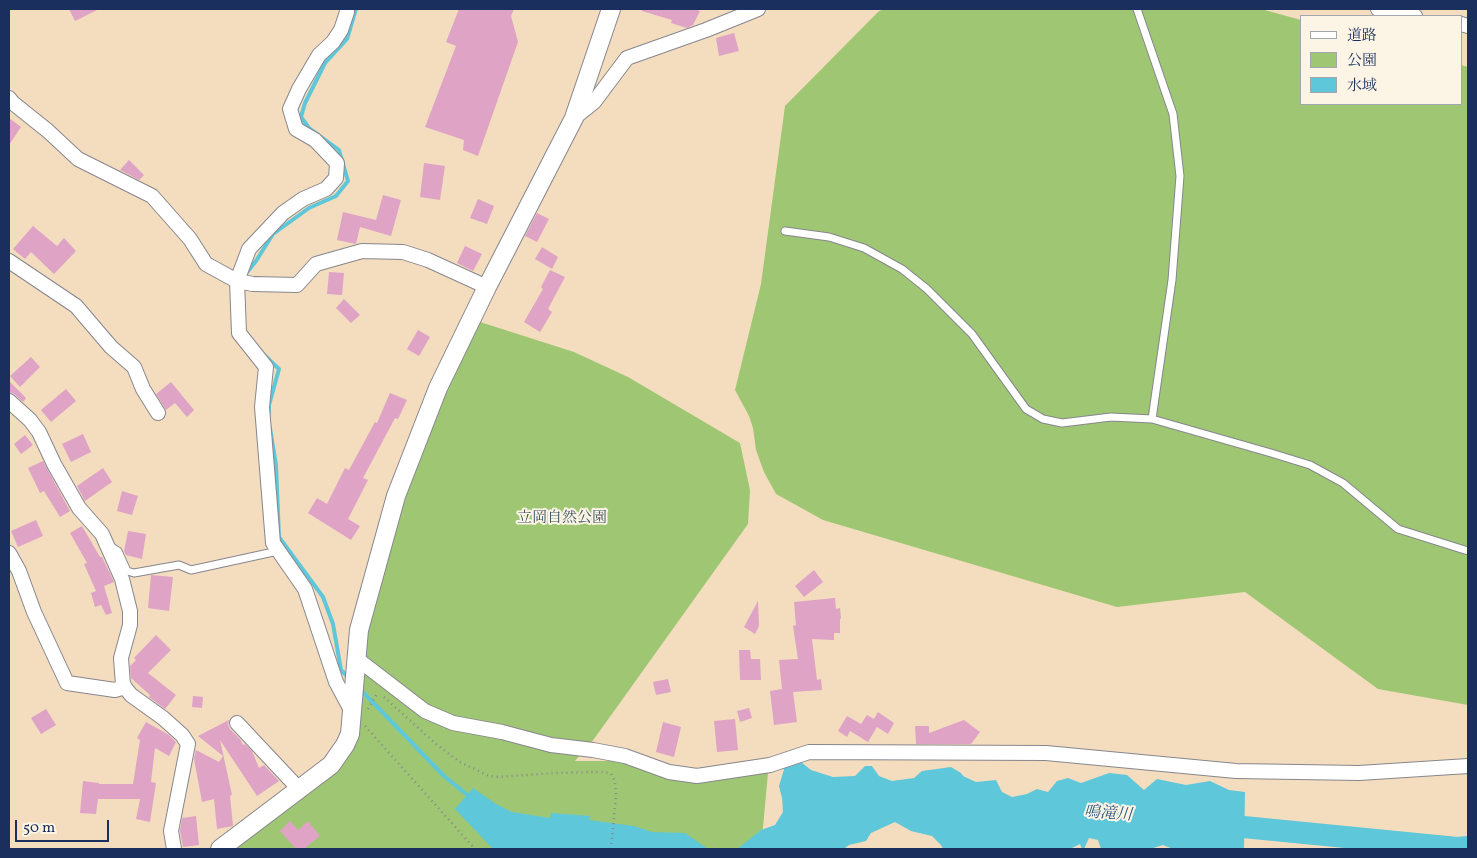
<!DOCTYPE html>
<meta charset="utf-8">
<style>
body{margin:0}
#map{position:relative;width:1477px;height:858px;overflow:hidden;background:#f3ddbe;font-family:Vollkorn,"Noto Serif JP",serif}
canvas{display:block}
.frame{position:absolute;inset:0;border:10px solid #1b2f5e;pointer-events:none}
.legend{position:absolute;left:1300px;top:15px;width:162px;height:90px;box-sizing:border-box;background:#fcf5e5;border:1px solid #a2a6af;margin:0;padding:6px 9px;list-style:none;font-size:15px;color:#1b2f5e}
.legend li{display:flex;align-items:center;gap:10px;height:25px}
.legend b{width:25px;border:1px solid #a2a6af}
.scale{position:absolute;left:15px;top:820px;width:94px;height:22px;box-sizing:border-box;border:2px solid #1b2f5e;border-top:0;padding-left:6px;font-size:15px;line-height:18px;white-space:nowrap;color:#1b2f5e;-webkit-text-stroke:4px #fcf5e5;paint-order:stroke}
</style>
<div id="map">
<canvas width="1477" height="858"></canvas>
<div class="frame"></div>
<ul class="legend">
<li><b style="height:6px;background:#fff"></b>道路</li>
<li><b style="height:14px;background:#9fc773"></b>公園</li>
<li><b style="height:14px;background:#5ec7d9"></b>水域</li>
</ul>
<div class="scale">50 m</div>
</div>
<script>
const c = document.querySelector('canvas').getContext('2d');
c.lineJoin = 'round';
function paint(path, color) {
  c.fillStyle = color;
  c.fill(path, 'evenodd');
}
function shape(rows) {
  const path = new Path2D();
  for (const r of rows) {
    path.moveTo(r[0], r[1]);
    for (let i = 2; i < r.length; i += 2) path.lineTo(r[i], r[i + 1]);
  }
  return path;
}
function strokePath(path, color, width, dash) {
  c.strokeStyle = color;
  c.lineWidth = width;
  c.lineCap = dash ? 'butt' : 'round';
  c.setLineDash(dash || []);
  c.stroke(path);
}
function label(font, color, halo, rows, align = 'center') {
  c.font = font + ' Vollkorn,"Noto Serif JP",serif';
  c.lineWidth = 4;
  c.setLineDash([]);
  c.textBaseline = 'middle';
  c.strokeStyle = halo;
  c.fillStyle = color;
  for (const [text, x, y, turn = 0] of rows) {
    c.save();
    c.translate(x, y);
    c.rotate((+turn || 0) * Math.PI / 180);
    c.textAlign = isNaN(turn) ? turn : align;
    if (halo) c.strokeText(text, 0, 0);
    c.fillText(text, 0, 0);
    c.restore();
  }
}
const green = shape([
 [883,9,1261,9,1301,20,1301,104,1461,104,1461,65,1468,67,1468,705,1378,689,1245,592,1117,607,823,520,776,494,764,472,756,450,753,428,749,416,735,390,761,284,785,106,878,12],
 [477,321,574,352,628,377,740,443,750,490,748,524,594,739,575,761,614,761,642,767,768,773,761,849,232,849,339,766,363,650,382,570,420,454]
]);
const water = shape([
 [801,762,811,770,833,777,855,776,865,766,872,766,879,776,892,781,914,778,922,771,951,767,961,773,963,776,976,782,996,780,1002,792,1012,797,1027,794,1037,789,1048,792,1057,781,1068,778,1081,783,1109,773,1127,775,1144,790,1157,779,1186,785,1210,781,1229,790,1245,792,1244,849,1173,849,1163,845,1150,849,1101,849,1098,840,1089,838,1084,849,1082,849,1080,844,1070,849,943,849,941,845,932,836,911,831,895,822,871,833,866,841,849,845,844,849,737,849,761,830,775,825,783,812,782,798,779,786,785,766],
 [473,788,496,804,512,812,550,818,551,813,590,816,589,820,634,826,652,832,685,833,708,849,493,849,455,809]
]);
const stream = shape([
 [245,275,256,261,273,234,309,208,336,196,348,181,339,150,309,128,301,117,305,103,325,63,347,39,356,9],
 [263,354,279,369,269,405,269,413],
 [270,428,276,465,279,537,323,597,333,624,341,670,349,678],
 [359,688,444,776,470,797]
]);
const river = shape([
 [1213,824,1457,848,1468,847]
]);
const building = shape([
 [69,9,99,9,75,21],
 [459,9,514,9,511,16,518,42,478,156,463,150,464,140,425,127,456,46,446,42],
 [642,9,694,9,700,11,693,25,687,28,671,23,672,20,642,11],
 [734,33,739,51,719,56,716,38],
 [9,118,21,127,9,145],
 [129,160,144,175,139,180,120,170],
 [424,163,445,166,440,200,420,197],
 [383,195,401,200,391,236,360,227,356,244,337,240,343,212,376,220],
 [478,199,494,206,487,224,470,218],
 [537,213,549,219,537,242,525,236],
 [33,226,57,246,64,238,76,251,54,274,31,252,25,259,13,249],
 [465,246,482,254,473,271,457,263],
 [542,247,558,257,552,269,535,259],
 [550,270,565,277,548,309,552,312,540,332,524,322,543,289,541,287],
 [329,272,344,273,342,295,327,294],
 [344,299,360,315,351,323,336,308],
 [418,330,430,337,419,356,407,349],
 [31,357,40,367,20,387,10,376],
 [9,381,26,398,23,402,14,394,9,392],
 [171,382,194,410,187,417,175,403,166,410,156,394],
 [66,389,76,401,51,422,41,410],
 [390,393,407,400,398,419,395,418,363,478,368,480,348,519,360,526,351,540,308,513,317,498,327,504,345,468,349,470,375,422,377,423],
 [83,434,91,452,71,462,62,444],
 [25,435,33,445,21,454,14,444],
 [43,461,70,511,60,517,44,491,40,493,28,468],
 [103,468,112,482,85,501,77,486],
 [122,491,138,496,132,515,117,511],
 [36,520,43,536,18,547,11,531],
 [82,526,100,557,102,557,114,582,104,586,112,613,106,615,101,605,95,607,91,593,96,591,84,564,87,563,70,533],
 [128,531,146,534,142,559,126,555,124,551],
 [814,570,823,582,804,597,795,586],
 [151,575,173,577,169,611,148,608],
 [835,598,836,609,840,608,841,618,840,619,840,633,834,633,834,640,812,639,817,680,821,679,822,690,793,692,797,722,774,725,770,691,782,689,779,660,798,659,793,626,796,625,794,602],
 [758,601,759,626,755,634,744,627],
 [156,635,171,650,148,673,176,695,165,709,149,697,150,695,131,678,130,666,136,660,134,658],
 [739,650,750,650,751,659,760,659,761,680,740,680],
 [668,679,671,692,656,695,653,682],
 [193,696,203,697,202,708,192,707],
 [749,708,752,718,740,722,737,711],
 [46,709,56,725,41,734,31,718],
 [878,712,894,723,888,734,877,727,868,742,850,731,847,737,838,731,847,716,861,724,867,715,874,719],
 [735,719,738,750,717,752,714,721],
 [229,720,228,725,230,729,240,739,243,745,245,744,252,751,259,768,264,765,279,781,257,796,220,740,232,795,230,796,233,826,217,829,214,799,202,802,194,759,196,750,219,762,223,756,198,736],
 [964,720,980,732,971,744,916,744,915,726,929,726,929,733],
 [146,722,169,735,176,742,169,756,155,748,151,782,156,783,150,822,136,819,140,799,98,799,96,814,80,813,83,781,99,783,99,784,133,784,140,740,137,738],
 [663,722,681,727,674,757,656,752],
 [196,816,199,845,183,847,180,831,182,818],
 [290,821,298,830,308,821,320,836,304,849,296,849,280,831]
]);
const path = shape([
 [384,697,436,744,460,762,489,776,499,777,553,773,592,772,605,772,611,774,615,782,616,795,611,849],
 [368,709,378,692],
 [365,726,475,849]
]);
const service = shape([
 [1137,9,1173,114,1180,176,1172,280,1152,419],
 [785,231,829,237,864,248,902,269,927,289,972,334,1026,409,1043,419,1062,423,1111,417,1152,419,1271,453,1310,465,1343,483,1398,529,1468,551],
 [110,546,118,551,127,571,134,573,179,565,191,570,278,551]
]);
const minor = shape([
 [1378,9,1415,16],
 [1461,24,1468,26],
 [9,98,13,103,48,131,78,159,152,196,190,239,206,264,237,281,249,249,283,213,303,199,326,189,336,178,337,163,315,140,296,129,290,109,299,89,319,55,333,42,341,30,347,12,347,9],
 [574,118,594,102,627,58,706,30,758,9],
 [9,261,76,306,111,347,134,367,143,389,158,413],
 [9,401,30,420,39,432,54,464,79,508,102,534,122,579,130,611,130,625,121,658,123,685,131,695,163,718,182,735,188,744,171,831,174,849],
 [9,553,19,571,34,612,67,683,115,690,125,687],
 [356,658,425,711,453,723,502,732,551,745,593,750,625,756,669,772,697,776,770,765,809,752,1046,753,1236,771,1359,773,1468,766],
 [351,710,336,682,305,589,273,543,262,407,266,367,239,333,237,281,253,284,297,285,316,264,362,251,403,252,428,260,487,287],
 [237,723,299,789]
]);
const tertiary = shape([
 [220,849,331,765,345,745,350,734,359,630,396,496,438,388,487,287,574,118,611,9]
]);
const parkNames = [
 ["立岡自然公園",562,519]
];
const waterNames = [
 ["鳴滝川",1108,815,4]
];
paint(green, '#9fc773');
paint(water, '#5ec7d9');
strokePath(stream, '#5ec7d9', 4);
strokePath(river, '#5ec7d9', 22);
paint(building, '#dea3c5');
strokePath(service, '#87868e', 9);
strokePath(minor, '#87868e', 16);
strokePath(tertiary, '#87868e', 20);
strokePath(path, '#87868e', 2.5, [1, 4]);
strokePath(service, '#fff', 7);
strokePath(minor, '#fff', 14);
strokePath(tertiary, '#fff', 18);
label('15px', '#3c5563', '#fcf5e5', parkNames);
label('italic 16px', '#2c557d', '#fcf5e5', waterNames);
</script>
